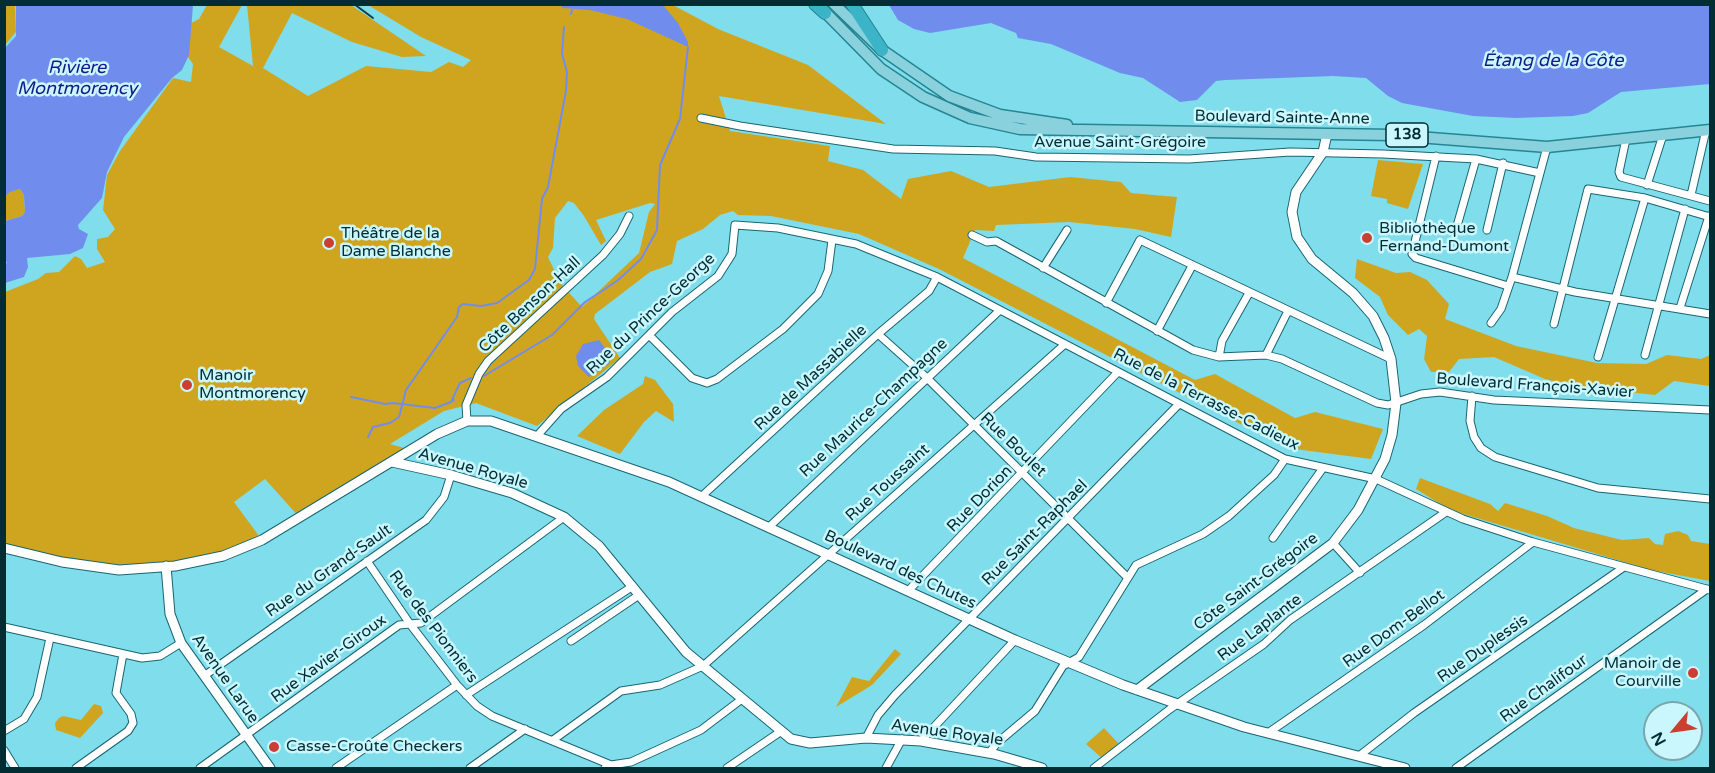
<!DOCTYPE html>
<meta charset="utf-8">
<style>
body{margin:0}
#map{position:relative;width:1715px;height:773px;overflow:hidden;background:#7fddec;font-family:"Varela Round",sans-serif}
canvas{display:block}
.frame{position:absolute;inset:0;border:6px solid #012d33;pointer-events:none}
.north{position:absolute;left:1643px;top:701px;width:60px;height:60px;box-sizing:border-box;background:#caf6fd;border:2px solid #7aa6ac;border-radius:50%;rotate:241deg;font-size:16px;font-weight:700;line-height:24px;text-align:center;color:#012d33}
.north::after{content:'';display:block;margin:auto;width:21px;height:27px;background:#cb3e31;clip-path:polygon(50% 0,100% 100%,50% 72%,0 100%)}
</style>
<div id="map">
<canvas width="1715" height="773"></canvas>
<div class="frame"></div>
<div class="north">N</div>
</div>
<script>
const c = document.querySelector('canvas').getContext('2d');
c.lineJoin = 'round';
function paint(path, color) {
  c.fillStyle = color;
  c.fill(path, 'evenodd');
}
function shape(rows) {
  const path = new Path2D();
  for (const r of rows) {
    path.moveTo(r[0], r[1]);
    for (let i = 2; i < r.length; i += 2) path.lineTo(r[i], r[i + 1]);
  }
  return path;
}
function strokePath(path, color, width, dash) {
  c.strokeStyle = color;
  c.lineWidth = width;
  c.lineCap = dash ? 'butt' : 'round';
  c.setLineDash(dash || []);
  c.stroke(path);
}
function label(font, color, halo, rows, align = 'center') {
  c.font = font + ' "Varela Round",sans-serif';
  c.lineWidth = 5;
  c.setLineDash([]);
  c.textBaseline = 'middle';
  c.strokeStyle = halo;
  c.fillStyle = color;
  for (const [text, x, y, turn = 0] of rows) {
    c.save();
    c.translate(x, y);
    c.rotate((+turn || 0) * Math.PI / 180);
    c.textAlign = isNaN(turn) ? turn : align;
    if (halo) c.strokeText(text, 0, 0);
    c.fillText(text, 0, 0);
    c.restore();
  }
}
const green = shape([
 [4,5,15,5,16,32,5,45],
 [207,5,242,5,219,47,253,66,247,5,351,5,426,56,402,57,352,42,292,13,263,68,308,96,366,66,431,72,449,62,463,67,471,60,421,37,368,5,673,5,718,29,808,65,886,124,719,96,730,131,830,146,828,161,863,170,901,199,908,179,951,171,989,187,1070,177,1121,182,1131,193,1177,197,1171,237,1135,229,1069,222,996,225,994,231,975,230,963,258,1195,380,1215,374,1295,418,1315,412,1383,429,1371,459,1287,448,939,269,859,234,771,216,738,215,733,211,720,215,703,229,677,241,672,264,650,272,595,314,594,319,620,358,537,426,476,403,444,411,390,444,411,450,300,518,265,479,234,502,262,540,223,556,119,570,5,548,5,292,38,279,46,273,59,272,75,256,81,259,87,268,105,262,97,249,97,239,108,237,115,229,103,210,107,175,120,151,173,78,191,82,193,64,183,50,187,25,199,19],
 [568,201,574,203,584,216,601,245,606,241,596,220,650,203,655,204,649,212,639,253,582,307,561,284,548,257,553,248,555,218],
 [1378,160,1423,164,1408,209,1387,203,1387,199,1371,196],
 [20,189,24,195,25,212,22,216,5,221,4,197,9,192],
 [1357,259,1396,273,1410,272,1427,280,1449,304,1445,319,1516,346,1597,363,1646,364,1667,355,1701,359,1710,355,1710,386,1674,381,1655,395,1574,386,1545,379,1494,357,1459,359,1449,372,1431,372,1424,359,1427,336,1419,329,1408,335,1388,315,1380,297,1355,278],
 [645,376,655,380,673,404,674,422,656,411,644,422,620,454,577,436,604,410,643,384],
 [1420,478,1490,504,1498,511,1505,503,1547,516,1574,528,1622,540,1649,538,1655,544,1663,545,1665,534,1678,531,1688,535,1691,541,1710,544,1710,581,1651,570,1450,510,1416,489],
 [895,649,901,654,872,685,836,707,852,677,869,681],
 [94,704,101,706,103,713,80,738,56,730,55,723,59,718,63,716,81,720],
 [1104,728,1120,745,1103,759,1086,744]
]);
const water = shape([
 [16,5,193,5,189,55,182,70,172,78,124,137,107,172,102,198,78,225,79,229,88,234,83,248,70,254,27,258,28,267,24,277,5,283,5,264,7,263,5,259,5,221,22,216,25,212,24,195,20,189,10,192,4,197,5,48,16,36],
 [560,5,663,5,678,23,688,42,688,47,627,19,590,10,563,8],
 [889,5,1710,5,1710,84,1621,92,1588,113,1573,116,1516,118,1473,116,1402,103,1388,96,1366,78,1333,76,1225,80,1216,81,1197,100,1180,102,1143,78,1120,73,1051,44,1018,38,1016,33,991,23,930,33,914,29,898,20],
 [599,340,610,355,610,363,589,377,578,366,576,356,583,344]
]);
const stream = shape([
 [571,14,572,10],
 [484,376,552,335,585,302,617,281,641,259,657,230,660,165,680,119,688,47],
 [351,397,385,404,393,403,435,408,451,402],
 [454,400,451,402,460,383,471,378],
 [368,437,373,427,390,423,399,417,406,390,457,317,459,307,463,304,481,306,497,303,529,280,535,269,542,199,548,187,566,91,567,72,562,54,564,27]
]);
const street = shape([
 [701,118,740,126,893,149,995,151,1036,157,1189,159,1290,152,1383,154,1476,159,1540,173],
 [1626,139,1619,172,1621,177,1710,201],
 [1436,156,1412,254,1416,258,1508,286],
 [1647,185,1663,135],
 [1691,195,1706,130],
 [1457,226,1476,159],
 [1487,230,1503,163],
 [972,235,987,242,996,241,1193,350,1219,357,1266,355,1282,359,1377,403,1388,405,1421,394,1440,392,1494,400,1710,410],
 [1043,268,1067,230],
 [1512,277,1575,292,1710,314],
 [1106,303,1140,240,1391,359],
 [1680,308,1709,216],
 [1491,323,1501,309,1512,277,1547,147],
 [1554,324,1588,189,1645,198,1710,217],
 [1157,331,1192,266],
 [878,334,926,377,1127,577],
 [649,335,692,378,707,383,717,379,783,329,818,294,828,271,832,240],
 [1266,355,1288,311],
 [1645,355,1685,209],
 [1219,357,1222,341,1249,293],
 [1598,357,1645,198],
 [1472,396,1470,421,1474,437,1481,448,1495,457,1598,488,1710,499],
 [467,421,466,405,479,374,488,361,603,255,620,234,629,216],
 [537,436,561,409,607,377,672,312,718,276,732,254,735,225,778,228,856,244,937,277,1285,459,1376,479,1463,519,1533,542,1710,590],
 [702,496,878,334,929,291,937,277],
 [769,527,999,311],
 [1273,538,1323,468],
 [1333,543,1360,573],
 [367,561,410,624,457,685,477,706,492,716,611,765],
 [909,590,1118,372],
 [4,627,142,658,160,656,181,643],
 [571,641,639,595],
 [204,676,426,520,444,497,451,475],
 [466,695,633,586],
 [4,731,24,719,37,697,50,638],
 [1268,733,1424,625,1533,542],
 [866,738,878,715,895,695,1179,404],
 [553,740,621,691,660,685,703,666,1065,344],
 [921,741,1015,640],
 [4,750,15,768],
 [989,753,997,743,1035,711,1063,666,1079,657,1136,565,1203,534,1229,516,1274,475,1285,459],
 [1359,756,1414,713,1624,567],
 [76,768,128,731,133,723,131,714,116,693,123,654],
 [200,768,399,625,421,623,564,517],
 [336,768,457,685],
 [470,768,525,729],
 [605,768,611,765,631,762,701,730,742,699],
 [727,768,780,732],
 [886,768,902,739],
 [1094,768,1170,709,1264,644,1290,620,1446,512],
 [1456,768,1707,589]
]);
const secondary = shape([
 [392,462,451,475,512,493,564,517,599,546,686,652,791,739,810,743,866,738,921,741,994,754,1042,768],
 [4,548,62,562,119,570,175,566,223,556,262,540,437,434,467,421,491,421,669,482,1015,640,1123,685,1244,727,1405,768],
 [166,566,170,614,181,643,270,768],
 [1137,690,1333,543,1358,510,1385,459,1392,435,1396,403,1391,359,1384,338,1373,316,1353,293,1312,259,1297,237,1292,212,1296,192,1323,152,1327,134]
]);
const primary = shape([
 [834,4,882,50,949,96,1000,115,1067,125],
 [820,7,881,69,923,97,970,118,1020,129,1392,135,1547,147,1710,130]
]);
const highway = shape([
 [815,4,825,13],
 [852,4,882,50]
]);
const rail = shape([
 [354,4,373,18]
]);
const markers = [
 [1367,238,6,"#cb3e31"],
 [329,243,6,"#cb3e31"],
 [187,385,6,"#cb3e31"],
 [1693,673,6,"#cb3e31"],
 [274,747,6,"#cb3e31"]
];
const shields = [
 [1407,135,42]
];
const shieldNames = [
 ["138",1407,135]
];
const streetNames = [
 ["Boulevard Sainte-Anne",1282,118,1],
 ["Avenue Saint-Grégoire",1120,143],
 ["Côte Benson-Hall",530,305,-43],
 ["Rue du Prince-George",651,314,-43],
 ["Rue de Massabielle",811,378,-43],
 ["Boulevard François-Xavier",1535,386,4],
 ["Rue de la Terrasse-Cadieux",1206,400,27],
 ["Rue Maurice-Champagne",874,408,-43],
 ["Rue Boulet",1013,445,44],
 ["Avenue Royale",473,469,16],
 ["Rue Toussaint",888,483,-42],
 ["Rue Dorion",980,499,-46],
 ["Rue Saint-Raphael",1035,533,-45],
 ["Boulevard des Chutes",900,570,25],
 ["Rue du Grand-Sault",329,571,-35],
 ["Côte Saint-Grégoire",1256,582,-37],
 ["Rue des Pionniers",433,627,53],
 ["Rue Laplante",1260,628,-37],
 ["Rue Dom-Bellot",1394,629,-36],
 ["Rue Duplessis",1483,649,-35],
 ["Rue Xavier-Giroux",329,659,-36],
 ["Avenue Larue",225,679,55],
 ["Rue Chalifour",1544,689,-36],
 ["Avenue Royale",947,733,8]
];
const poiNames = [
 ["Bibliothèque",1379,229],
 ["Fernand-Dumont",1379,247],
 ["Théâtre de la",341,234],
 ["Dame Blanche",341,252],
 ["Manoir",199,376],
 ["Montmorency",199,394],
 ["Manoir de",1681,664,"right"],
 ["Courville",1681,682,"right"],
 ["Casse-Croûte Checkers",286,747]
];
const waterNames = [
 ["Étang de la Côte",1553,61],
 ["Rivière",77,68],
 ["Montmorency",77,89]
];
paint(green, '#cfa51f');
paint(water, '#708ded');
strokePath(stream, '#708ded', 2);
strokePath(street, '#196672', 9);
strokePath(secondary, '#196672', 11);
strokePath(primary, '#268593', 13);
strokePath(highway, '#268593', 14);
strokePath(street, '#fff', 7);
strokePath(secondary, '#fff', 9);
strokePath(primary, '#89d2dd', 10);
strokePath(highway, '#3ab4c6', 12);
strokePath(rail, '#0f4148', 2);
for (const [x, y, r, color] of markers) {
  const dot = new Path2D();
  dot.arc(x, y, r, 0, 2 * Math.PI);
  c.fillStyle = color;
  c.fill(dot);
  strokePath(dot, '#caf6fd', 2);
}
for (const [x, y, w] of shields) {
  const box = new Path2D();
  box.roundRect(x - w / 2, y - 12, w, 24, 4.5);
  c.fillStyle = '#caf6fd';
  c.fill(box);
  strokePath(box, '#012d33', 1.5);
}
label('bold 15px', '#012d33', null, shieldNames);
label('16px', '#012d33', '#caf6fd', streetNames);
label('16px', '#012d33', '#caf6fd', poiNames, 'left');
label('italic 18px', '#151989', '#caf6fd', waterNames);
</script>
